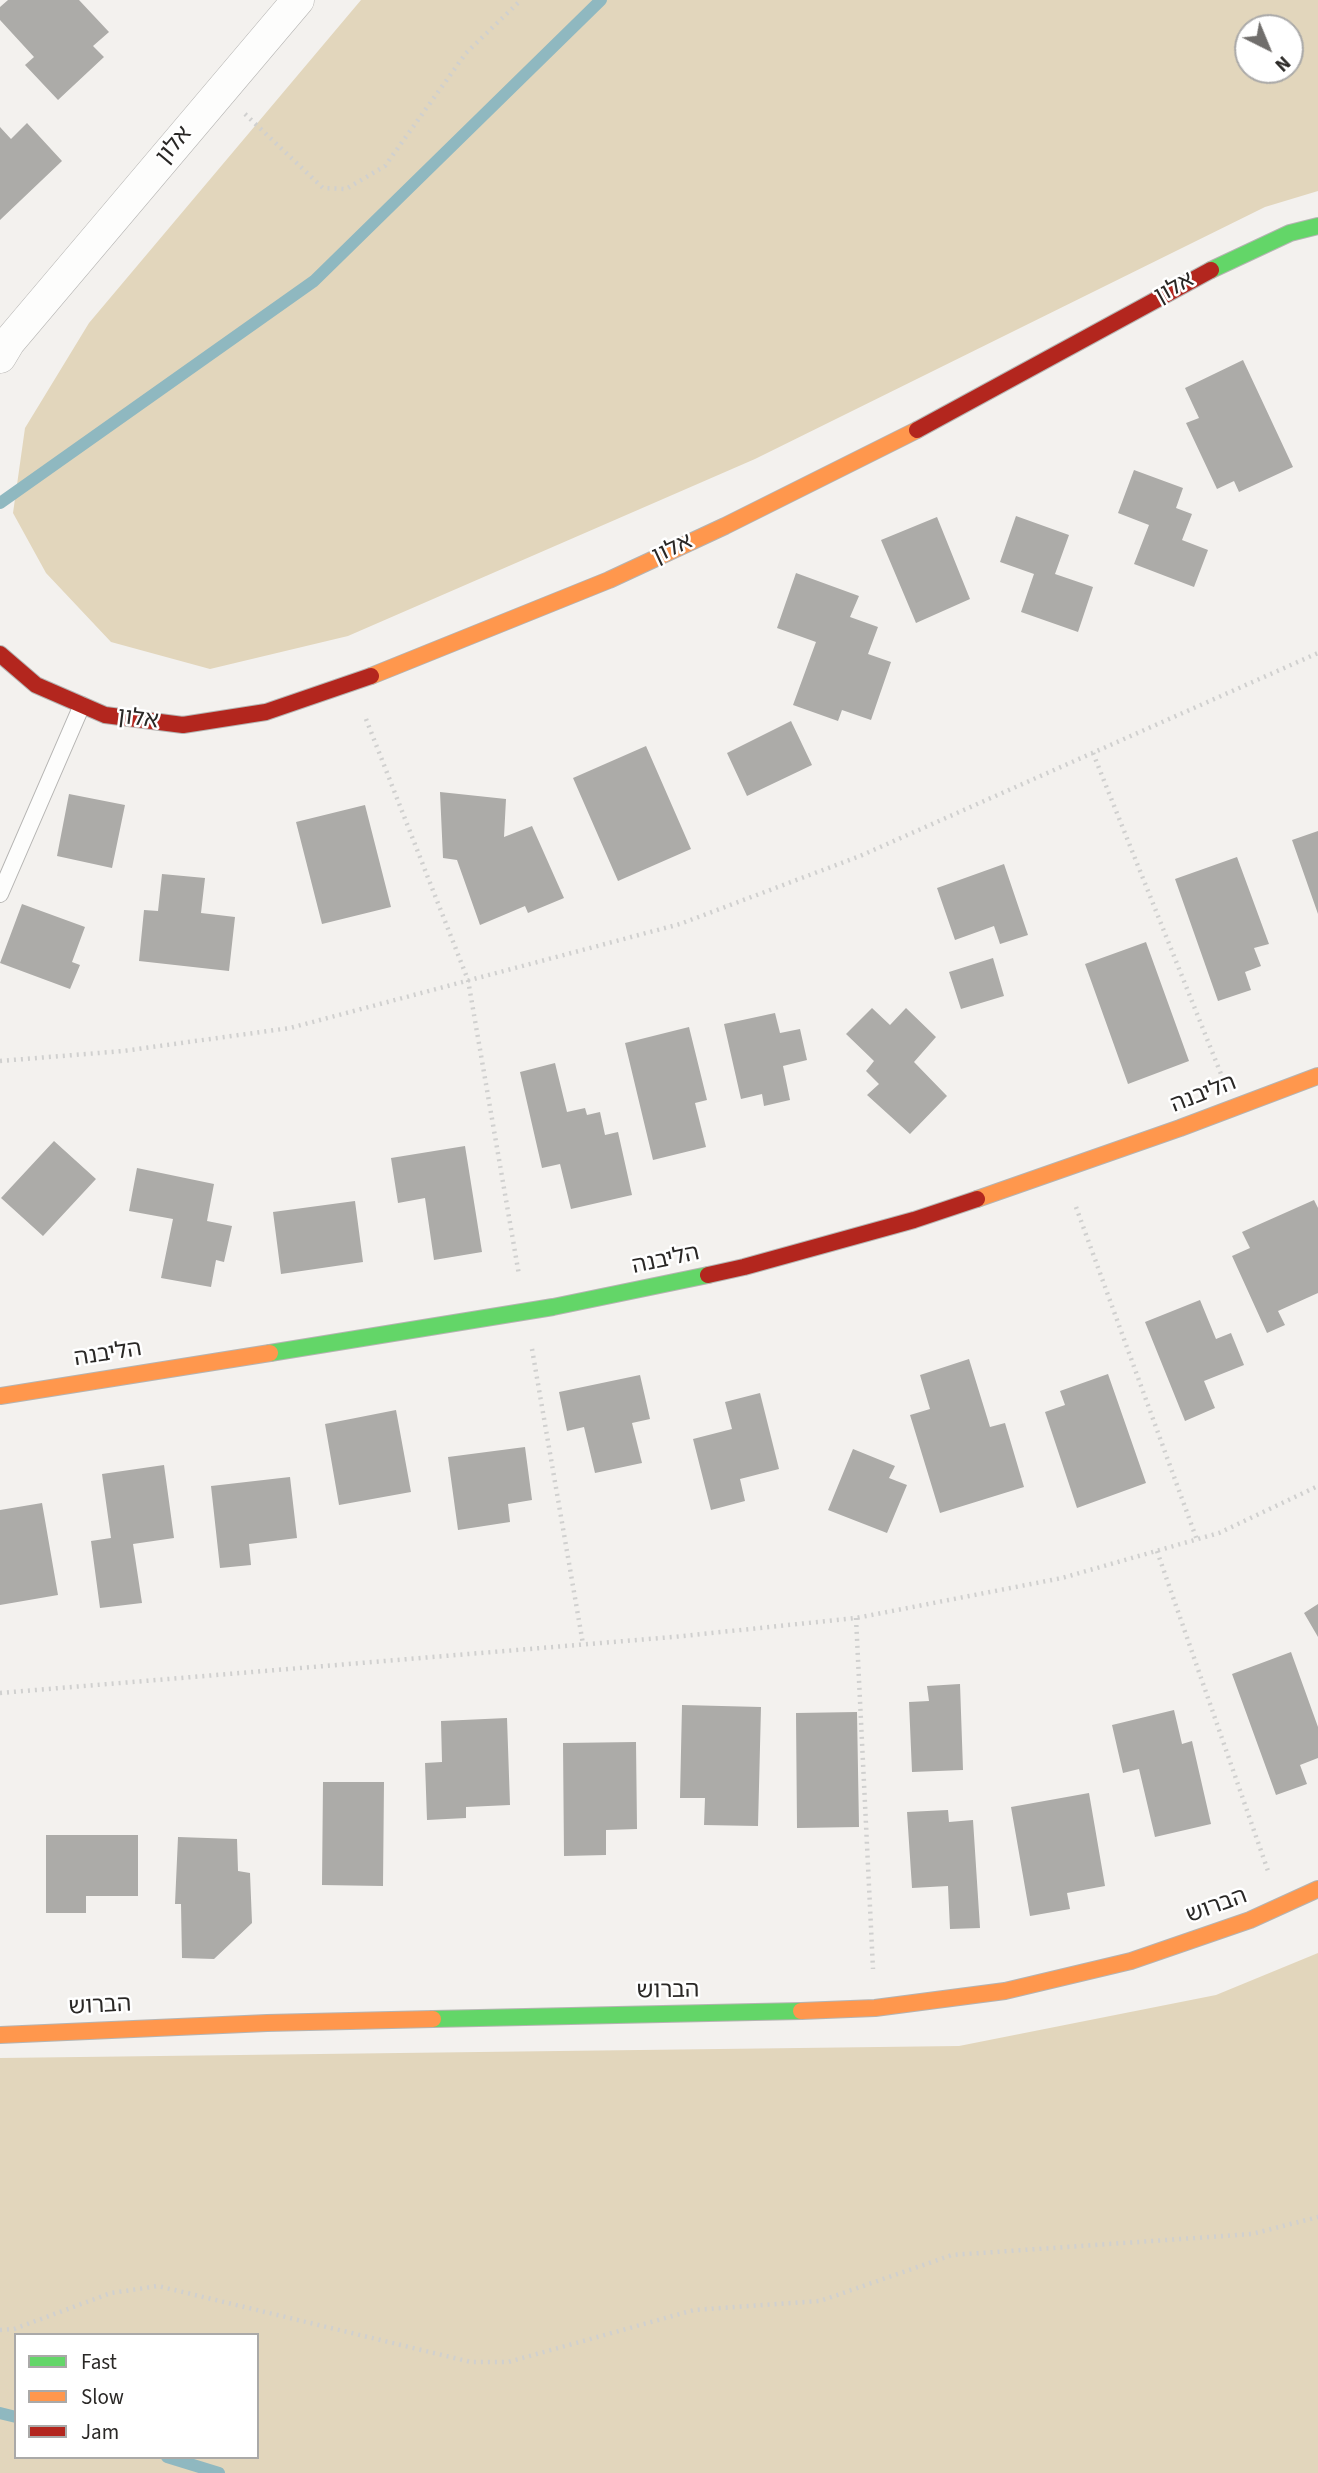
<!DOCTYPE html>
<meta charset="utf-8">
<style>
body{margin:0}
#map{position:relative;width:1318px;height:2473px;overflow:hidden;background:#f3f1ee;font-family:"Source Sans 3",sans-serif}
canvas{display:block}
.legend{position:absolute;left:14px;top:2333px;width:245px;height:126px;box-sizing:border-box;background:#fff;border:2px solid #aaa9a8;margin:0;padding:9px 12px;list-style:none;font-size:21px;color:#2a2826}
.legend li{display:flex;align-items:center;gap:14px;height:35px}
.legend b{width:35px;border:2px solid #aaa9a8}
.north{position:absolute;left:1234px;top:14px;width:70px;height:70px;box-sizing:border-box;background:#fff;border:2px solid #aaa9a8;border-radius:50%;rotate:137deg;font-size:19px;font-weight:700;line-height:28px;text-align:center;color:#2a2826}
.north::after{content:'';display:block;margin:auto;width:24px;height:32px;background:#706e6c;clip-path:polygon(50% 0,100% 100%,50% 72%,0 100%)}
</style>
<div id="map">
<canvas width="1318" height="2473"></canvas>
<ul class="legend">
<li><b style="height:9px;background:#63d668"></b>Fast</li>
<li><b style="height:9px;background:#ff974d"></b>Slow</li>
<li><b style="height:9px;background:#b3261e"></b>Jam</li>
</ul>
<div class="north">N</div>
</div>
<script>
const c = document.querySelector('canvas').getContext('2d');
c.lineJoin = 'round';
function paint(path, color) {
  c.fillStyle = color;
  c.fill(path, 'evenodd');
}
function shape(rows) {
  const path = new Path2D();
  for (const r of rows) {
    path.moveTo(r[0], r[1]);
    for (let i = 2; i < r.length; i += 2) path.lineTo(r[i], r[i + 1]);
  }
  return path;
}
function strokePath(path, color, width, dash) {
  c.strokeStyle = color;
  c.lineWidth = width;
  c.lineCap = dash ? 'butt' : 'round';
  c.setLineDash(dash || []);
  c.stroke(path);
}
function label(font, color, halo, rows, align = 'center') {
  c.font = font + ' "Source Sans 3","Noto Sans Hebrew",sans-serif';
  c.lineWidth = 5;
  c.setLineDash([]);
  c.textBaseline = 'middle';
  c.strokeStyle = halo;
  c.fillStyle = color;
  for (const [text, x, y, turn = 0] of rows) {
    c.save();
    c.translate(x, y);
    c.rotate((+turn || 0) * Math.PI / 180);
    c.textAlign = isNaN(turn) ? turn : align;
    if (halo) c.strokeText(text, 0, 0);
    c.fillText(text, 0, 0);
    c.restore();
  }
}
const green = shape([
 [361,0,1318,0,1318,191,1265,207,755,459,348,636,210,669,111,642,46,573,13,513,25,428,89,323],
 [1248,28,1290,28,1290,70,1248,70],
 [1318,1953,1318,2473,0,2473,0,2058,959,2046,1216,1995],
 [16,2335,257,2335,257,2457,16,2457]
]);
const stream = shape([
 [0,503,314,281,601,0],
 [0,2413,16,2417],
 [167,2457,219,2473]
]);
const building = shape([
 [8,0,79,0,109,32,93,46,104,57,58,100,25,65,34,57,0,20,0,7],
 [27,123,62,161,0,220,0,127,11,139],
 [1243,360,1293,467,1239,492,1234,481,1217,489,1186,423,1199,418,1185,388],
 [1134,470,1183,488,1176,508,1192,514,1182,540,1208,550,1194,587,1134,564,1149,525,1118,513],
 [1016,516,1069,535,1055,574,1093,587,1078,632,1021,612,1034,574,1000,562],
 [937,517,970,599,916,623,881,540],
 [796,573,859,596,850,617,878,627,868,654,891,662,871,720,842,710,838,721,793,705,816,642,777,628],
 [791,721,812,765,747,796,727,753],
 [646,746,691,849,618,881,573,778],
 [440,792,506,799,504,837,532,826,564,898,528,913,525,906,480,925,457,860,443,858],
 [69,794,125,805,112,868,57,856],
 [365,805,391,907,322,924,296,822],
 [1318,831,1318,914,1292,840],
 [1237,857,1269,944,1254,948,1261,966,1245,972,1251,990,1218,1001,1175,879],
 [1004,864,1028,935,1000,944,994,926,955,940,937,888],
 [162,874,205,878,201,913,235,917,229,971,139,961,144,910,158,911],
 [22,904,85,927,72,962,80,965,70,989,0,963],
 [1146,942,1189,1061,1128,1084,1085,964],
 [993,958,1004,996,961,1009,949,972],
 [872,1008,890,1025,906,1008,936,1037,914,1062,947,1096,910,1134,867,1095,879,1084,866,1071,874,1061,846,1034],
 [775,1013,780,1033,800,1029,807,1060,783,1066,790,1100,764,1106,762,1094,741,1099,724,1024],
 [689,1027,707,1100,695,1103,706,1147,653,1160,625,1043],
 [555,1063,567,1112,585,1108,587,1115,600,1112,605,1135,618,1132,632,1195,571,1209,560,1164,542,1168,520,1072],
 [54,1141,96,1179,43,1236,1,1198],
 [465,1146,482,1252,434,1260,425,1198,398,1203,391,1158],
 [137,1168,214,1184,207,1221,232,1226,224,1262,216,1260,211,1287,161,1278,173,1219,129,1211],
 [1314,1200,1318,1208,1318,1293,1278,1311,1285,1325,1267,1333,1232,1256,1250,1248,1242,1232],
 [355,1201,363,1262,281,1274,273,1212],
 [1200,1300,1216,1339,1231,1333,1244,1365,1204,1381,1215,1408,1185,1421,1145,1322],
 [969,1359,990,1427,1005,1423,1024,1487,940,1513,910,1415,930,1409,920,1375],
 [1108,1374,1146,1483,1077,1508,1045,1412,1065,1405,1060,1391],
 [640,1375,650,1419,632,1423,642,1463,595,1473,584,1427,567,1431,559,1392],
 [760,1393,779,1469,740,1479,745,1501,711,1510,693,1439,732,1429,725,1402],
 [396,1410,411,1492,339,1505,325,1424],
 [525,1447,532,1500,508,1504,510,1522,458,1530,448,1457],
 [853,1449,895,1466,889,1478,907,1485,887,1533,828,1510],
 [164,1465,174,1538,133,1544,142,1603,100,1608,91,1541,111,1538,102,1474],
 [290,1477,297,1538,249,1544,251,1565,220,1568,211,1486],
 [42,1503,58,1595,0,1605,0,1510],
 [1318,1604,1318,1637,1304,1613],
 [1291,1652,1318,1727,1318,1758,1300,1765,1307,1784,1276,1795,1232,1674],
 [960,1684,963,1770,912,1772,909,1702,929,1701,927,1686],
 [682,1705,761,1707,758,1826,704,1825,705,1798,680,1798],
 [1174,1710,1182,1744,1192,1741,1211,1824,1155,1837,1139,1769,1123,1773,1112,1725],
 [857,1712,859,1827,797,1828,796,1713],
 [507,1718,510,1805,466,1807,466,1818,427,1820,425,1763,442,1762,441,1721],
 [636,1742,637,1829,606,1830,606,1855,564,1856,563,1743],
 [323,1782,384,1782,383,1886,322,1885],
 [1089,1793,1105,1886,1067,1893,1070,1909,1030,1916,1011,1807],
 [948,1810,949,1822,973,1820,980,1928,950,1929,948,1886,912,1888,907,1812],
 [46,1835,138,1835,138,1896,86,1896,86,1913,46,1913],
 [178,1837,237,1839,238,1871,250,1873,252,1923,214,1959,182,1958,181,1904,175,1904]
]);
const path = shape([
 [245,114,323,188,346,189,385,166,466,53,521,0],
 [366,719,468,980,519,1275],
 [1093,753,1221,1074],
 [0,1061,123,1051,290,1028,680,924,860,856,1318,653],
 [1076,1207,1197,1540],
 [532,1349,583,1644],
 [1157,1551,1268,1871],
 [856,1618,873,1969],
 [0,1693,673,1637,856,1618,1062,1578,1219,1533,1318,1486],
 [0,2330,14,2329,111,2293,158,2286,471,2362,508,2362,694,2310,820,2301,952,2255,1252,2234,1318,2217]
]);
const lane = shape([
 [0,894,82,705]
]);
const street = shape([
 [0,357,9,342,298,0]
]);
const fast = shape([
 [1211,270,1290,233,1318,226],
 [270,1353,553,1307,708,1275],
 [433,2019,801,2011]
]);
const slow = shape([
 [371,676,609,580,725,526,917,430],
 [977,1199,1180,1128,1318,1076],
 [0,1396,270,1353],
 [801,2011,875,2008,1005,1991,1131,1961,1250,1920,1318,1889],
 [0,2035,267,2023,433,2019]
]);
const jam = shape([
 [917,430,1211,270],
 [0,654,36,685,105,715,183,725,266,712,371,676],
 [708,1275,744,1267,914,1220,977,1199]
]);
const streetNames = [
 ["אלון",175,146,-50],
 ["אלון",1175,289,-29],
 ["אלון",673,550,-25],
 ["אלון",138,720,7],
 ["הליבנה",1204,1095,-21],
 ["הליבנה",666,1261,-12],
 ["הליבנה",108,1355,-9],
 ["הברוש",1217,1907,-20],
 ["הברוש",668,1992,-1],
 ["הברוש",100,2007,-3]
];
paint(green, '#e2d6bc');
strokePath(stream, '#8fb8c0', 12);
paint(building, '#acaba8');
strokePath(lane, '#b5b4b2', 18);
strokePath(street, '#b5b4b2', 33);
strokePath(fast, '#b5b4b2', 18);
strokePath(slow, '#b5b4b2', 18);
strokePath(jam, '#b5b4b2', 18);
strokePath(path, '#d0d0cf', 4.5, [2, 5]);
strokePath(lane, '#fdfdfc', 16);
strokePath(street, '#fdfdfc', 32);
strokePath(fast, '#63d668', 16);
strokePath(slow, '#ff974d', 16);
strokePath(jam, '#b3261e', 16);
label('23px', '#2a2826', '#fff', streetNames);
</script>
